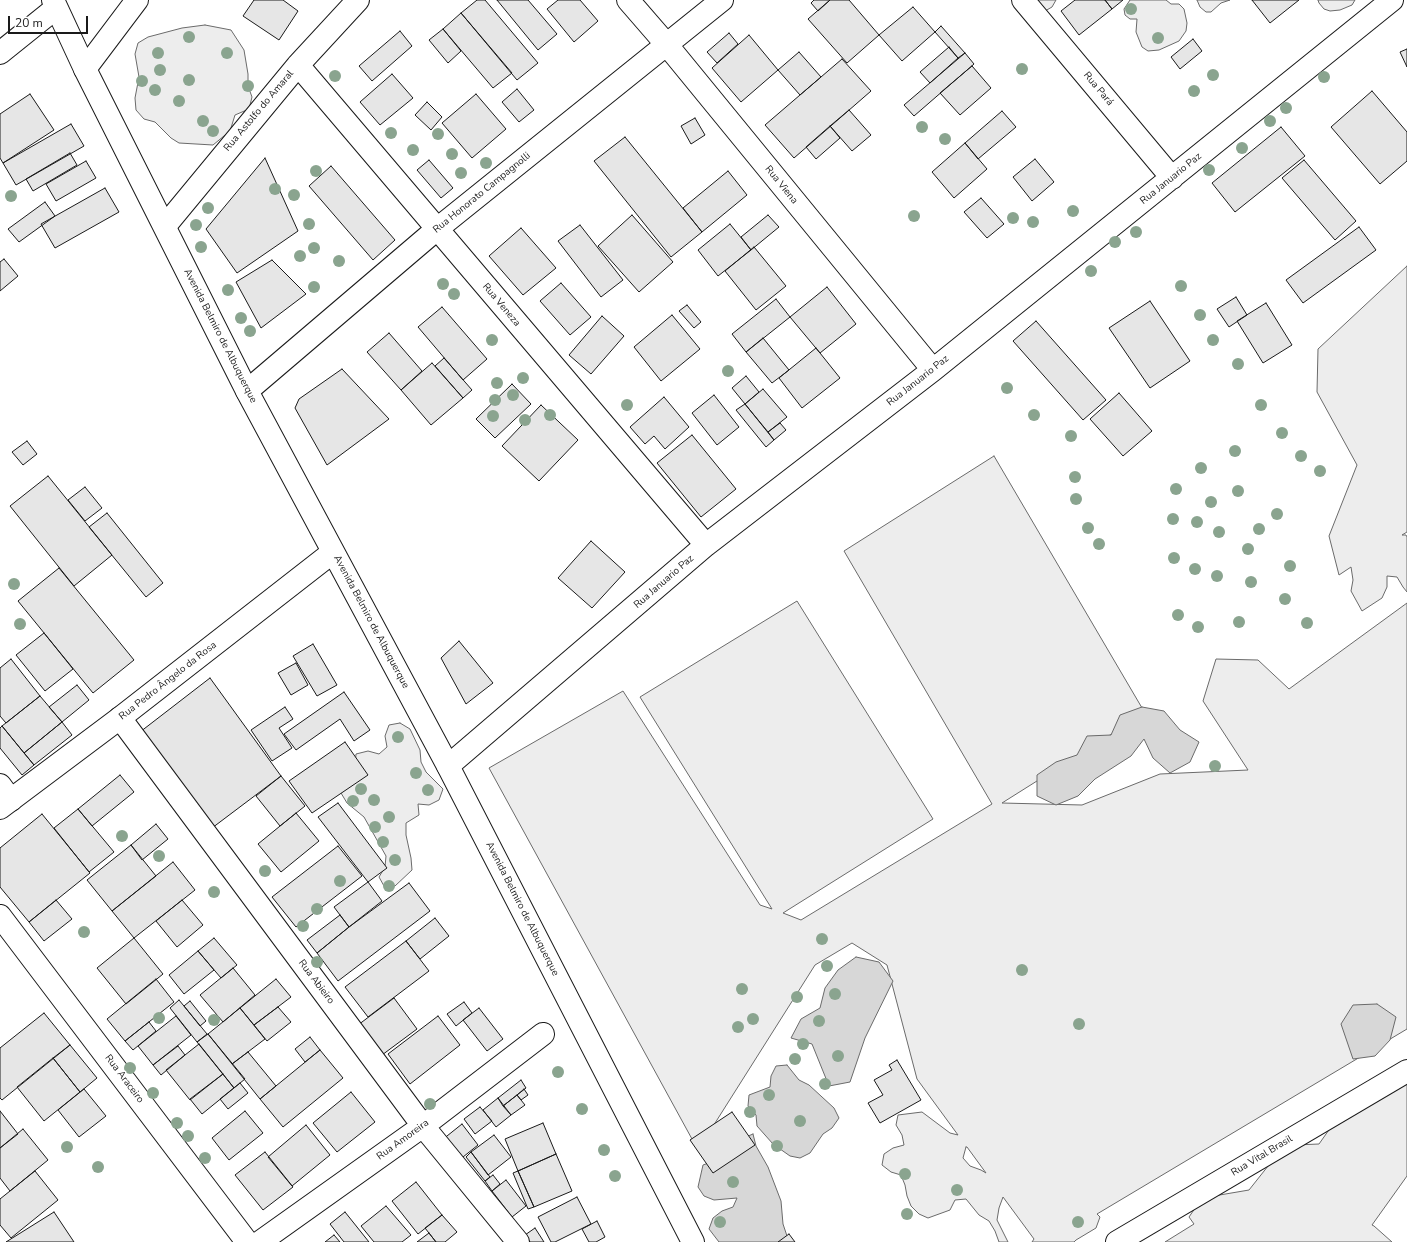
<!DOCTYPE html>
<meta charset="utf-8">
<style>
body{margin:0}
#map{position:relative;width:1407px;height:1242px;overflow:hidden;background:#fff;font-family:"Nunito Sans",sans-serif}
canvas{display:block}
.scale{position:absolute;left:8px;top:16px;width:80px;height:18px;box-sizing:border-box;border:2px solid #1a1a1a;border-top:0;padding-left:5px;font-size:12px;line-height:14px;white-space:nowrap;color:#1a1a1a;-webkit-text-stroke:3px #fff;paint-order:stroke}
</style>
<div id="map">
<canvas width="1407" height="1242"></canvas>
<div class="scale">20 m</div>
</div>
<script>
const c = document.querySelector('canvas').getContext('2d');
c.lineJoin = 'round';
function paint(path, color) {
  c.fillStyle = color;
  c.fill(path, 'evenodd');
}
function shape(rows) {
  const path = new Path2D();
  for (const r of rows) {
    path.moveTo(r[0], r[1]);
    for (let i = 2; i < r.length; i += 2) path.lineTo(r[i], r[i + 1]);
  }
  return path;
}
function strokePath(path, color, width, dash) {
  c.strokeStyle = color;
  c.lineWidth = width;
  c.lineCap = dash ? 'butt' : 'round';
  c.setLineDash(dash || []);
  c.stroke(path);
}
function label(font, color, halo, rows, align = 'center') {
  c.font = font + ' "Nunito Sans",sans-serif';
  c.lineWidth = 3;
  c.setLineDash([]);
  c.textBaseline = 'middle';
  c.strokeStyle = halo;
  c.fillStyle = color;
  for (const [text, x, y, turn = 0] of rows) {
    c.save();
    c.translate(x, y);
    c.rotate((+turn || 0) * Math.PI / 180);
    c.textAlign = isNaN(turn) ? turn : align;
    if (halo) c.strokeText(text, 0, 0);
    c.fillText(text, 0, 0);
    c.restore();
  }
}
const green = shape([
 [1029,0,1056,0,1052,7,1045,11,1029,0],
 [1130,0,1166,0,1171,4,1179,4,1184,9,1187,23,1186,31,1179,41,1159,50,1148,51,1142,47,1136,32,1137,19,1130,19,1125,15,1124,9,1130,0],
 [1197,0,1230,0,1221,3,1211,12,1206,12,1200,7,1197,0],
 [1318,0,1355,0,1352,5,1340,10,1330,11,1324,9,1319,3,1318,0],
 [205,25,231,30,244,50,248,74,248,86,252,97,249,109,235,115,230,131,213,145,179,143,171,138,155,122,144,119,136,110,135,98,139,77,135,54,138,43,148,37,182,28,205,25],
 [1407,266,1407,532,1402,535,1406,535,1407,537,1407,592,1403,587,1397,577,1387,576,1387,587,1382,598,1362,611,1351,591,1353,580,1351,567,1339,575,1329,536,1357,465,1317,392,1318,349,1407,266],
 [994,456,1145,713,1002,803,1082,805,1160,774,1248,770,1203,701,1216,659,1258,660,1289,689,1407,603,1407,1029,1097,1214,1100,1217,1096,1228,1076,1240,1074,1242,1032,1242,1034,1239,1003,1197,999,1208,997,1220,1008,1242,999,1242,995,1231,989,1221,979,1215,966,1199,955,1200,950,1210,928,1218,919,1214,911,1206,907,1196,905,1185,901,1175,891,1172,882,1165,884,1154,893,1148,904,1145,902,1135,896,1125,898,1115,922,1112,950,1133,958,1135,917,1079,887,965,852,943,815,965,698,1150,489,768,623,691,760,905,772,909,640,697,797,601,933,819,783,913,801,920,992,804,844,551,994,456],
 [966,1147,967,1147,986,1173,981,1170,970,1166,963,1158,966,1147],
 [400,723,410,729,420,750,421,762,426,772,443,789,439,800,429,805,418,804,419,815,406,823,406,835,411,858,412,870,395,886,384,886,379,877,385,867,386,856,364,817,347,803,341,793,355,765,356,754,368,751,379,754,387,747,385,736,389,725,400,723],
 [1407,1082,1407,1176,1372,1225,1374,1226,1392,1242,1165,1242,1194,1224,1189,1217,1202,1198,1249,1190,1276,1156,1295,1145,1319,1144,1357,1090,1407,1082]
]);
const water = shape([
 [1142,707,1164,711,1180,730,1199,742,1190,762,1170,773,1153,758,1144,739,1131,756,1095,779,1078,796,1056,805,1037,796,1037,775,1056,762,1077,755,1087,736,1111,735,1120,715,1142,707],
 [856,957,879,962,893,981,865,1038,850,1082,829,1086,812,1044,791,1038,801,1019,820,1008,825,988,838,970,856,957],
 [1377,1004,1396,1017,1390,1040,1375,1056,1353,1059,1341,1024,1353,1005,1377,1004],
 [787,1065,799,1080,809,1085,834,1108,839,1118,832,1128,823,1134,810,1153,800,1158,790,1156,773,1144,757,1126,756,1115,748,1106,749,1095,770,1087,771,1076,776,1066,787,1065],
 [753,1134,756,1146,768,1167,781,1201,783,1224,789,1242,719,1242,709,1229,713,1218,722,1211,733,1207,737,1198,714,1200,704,1196,698,1187,703,1165,714,1161,741,1139,753,1134]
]);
const building = shape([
 [254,0,283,0,298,11,279,40,243,16,254,0],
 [477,0,485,0,538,63,517,80,461,13,477,0],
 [497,0,528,0,557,34,538,50,497,0],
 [558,0,580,0,598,21,574,42,547,9,558,0],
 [814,0,830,0,818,11,811,3,814,0],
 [830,0,849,0,879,35,847,63,808,19,830,0],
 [1075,0,1105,0,1112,9,1079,35,1061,11,1075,0],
 [1105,0,1123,0,1112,9,1105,0],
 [1252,0,1299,0,1270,23,1252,0],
 [913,7,935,32,902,61,879,35,913,7],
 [461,13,512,73,493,88,443,29,461,13],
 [941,26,965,53,958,58,935,32,941,26],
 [443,29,461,51,448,63,429,40,443,29],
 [400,31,412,46,372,81,359,66,400,31],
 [729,33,738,44,717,63,707,52,729,33],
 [749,35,778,70,741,102,712,68,749,35],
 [1193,39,1202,51,1180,69,1171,57,1193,39],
 [949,47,958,58,930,83,920,72,949,47],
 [1407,49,1407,67,1400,52,1407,49],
 [799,52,821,77,800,95,778,70,799,52],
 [965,53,974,64,914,116,904,105,965,53],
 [842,59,871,91,794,158,765,125,842,59],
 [972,66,991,88,960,115,940,93,972,66],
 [392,74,413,98,380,125,360,102,392,74],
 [517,89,534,110,519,122,502,102,517,89],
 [1372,91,1407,132,1407,161,1380,184,1331,127,1372,91],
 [30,94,54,130,3,163,0,158,0,114,30,94],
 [476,94,506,129,472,158,442,123,476,94],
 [427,102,442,117,431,130,415,115,427,102],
 [849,110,871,135,852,151,830,126,849,110],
 [1002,111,1016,127,978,159,965,143,1002,111],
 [695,118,705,135,691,144,681,126,695,118],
 [71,124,84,146,16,185,3,163,71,124],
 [830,126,840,138,816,159,806,147,830,126],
 [1281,127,1305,156,1235,212,1212,183,1281,127],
 [625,137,702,232,671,257,594,161,625,137],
 [965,143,987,169,954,198,932,172,965,143],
 [70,153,77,165,33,191,26,179,70,153],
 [265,158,298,231,237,273,206,229,265,158],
 [1035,159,1054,182,1032,201,1013,177,1035,159],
 [429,160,453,188,441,198,417,170,429,160],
 [1304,160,1356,221,1335,240,1282,178,1304,160],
 [86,161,96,178,56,201,46,184,86,161],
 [331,166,395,240,373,260,309,186,331,166],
 [728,171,747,195,702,232,683,208,728,171],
 [105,188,119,212,55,248,41,224,105,188],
 [981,198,1004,224,987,238,964,212,981,198],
 [45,202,55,216,19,242,8,229,45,202],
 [632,215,673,262,639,292,598,246,632,215],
 [768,215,779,227,751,250,741,237,768,215],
 [730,224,751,250,718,276,698,250,730,224],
 [580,225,623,280,601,297,558,241,580,225],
 [1359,227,1376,250,1303,303,1286,280,1359,227],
 [521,228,556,268,523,295,489,256,521,228],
 [754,247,786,286,756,310,725,271,754,247],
 [4,259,18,276,0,291,0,262,4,259],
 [272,260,306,294,261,328,236,282,272,260],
 [561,283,591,317,570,335,540,301,561,283],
 [827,287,856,324,820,353,790,317,827,287],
 [1236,297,1247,315,1229,327,1217,309,1236,297],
 [776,299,790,317,746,352,732,334,776,299],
 [1150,301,1190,361,1150,388,1109,328,1150,301],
 [1266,303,1292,345,1263,363,1237,321,1266,303],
 [687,305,701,322,694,328,679,311,687,305],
 [442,307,487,359,463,380,418,327,442,307],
 [672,315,700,349,661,381,634,347,672,315],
 [602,316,624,336,591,374,569,355,602,316],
 [1036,321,1106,400,1083,420,1013,341,1036,321],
 [389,333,422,371,401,390,367,352,389,333],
 [763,338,789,370,772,383,746,352,763,338],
 [816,348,840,378,802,408,779,378,816,348],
 [444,358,472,390,463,398,435,366,444,358],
 [432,363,463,398,431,425,401,390,432,363],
 [342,369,389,419,327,465,295,408,299,399,342,369],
 [746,376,759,392,745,404,732,388,746,376],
 [512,384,531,404,495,438,476,419,512,384],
 [763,389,787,417,768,432,745,404,763,389],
 [1119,393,1152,431,1123,456,1090,419,1119,393],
 [714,395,739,427,717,445,692,413,714,395],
 [664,397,689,427,665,449,654,436,645,444,630,427,664,397],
 [745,404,774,440,766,447,736,410,745,404],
 [541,405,578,440,539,481,502,446,541,405],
 [780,423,786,430,774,440,768,432,780,423],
 [692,435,736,489,701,517,657,463,692,435],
 [27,441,37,454,23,465,12,452,27,441],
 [48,476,112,555,74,586,10,506,48,476],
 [85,487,102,508,85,521,68,500,85,487],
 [107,513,163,583,146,597,89,527,107,513],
 [591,541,625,572,592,608,558,578,591,541],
 [59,568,134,660,93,693,18,601,59,568],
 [44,633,73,669,45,691,16,655,44,633],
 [459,641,493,683,466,704,441,658,459,641],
 [313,644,337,685,317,696,293,656,313,644],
 [11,659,40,696,6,723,0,716,0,668,11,659],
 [296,663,308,685,291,695,278,673,296,663],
 [210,678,281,776,212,828,140,732,210,678],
 [77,685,89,700,62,722,49,707,77,685],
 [344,692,370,730,354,741,340,719,296,750,284,734,344,692],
 [40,696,62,722,24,753,2,726,40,696],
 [285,707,293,719,279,728,292,748,272,761,251,730,285,707],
 [62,722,72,735,34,765,24,753,62,722],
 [2,726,34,765,22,775,0,748,0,728,2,726],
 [345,742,368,775,312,813,289,781,345,742],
 [120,775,134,792,92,826,78,809,120,775],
 [281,776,305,806,280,826,256,796,281,776],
 [338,803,387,868,368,882,318,817,338,803],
 [78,809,114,852,89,872,54,828,78,809],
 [296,813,319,841,281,872,258,844,296,813],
 [42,814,90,873,29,922,0,887,0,848,42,814],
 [156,824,168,839,142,860,131,845,156,824],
 [131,845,156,876,112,911,87,880,131,845],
 [338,846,362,876,296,927,272,897,338,846],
 [173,862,195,890,134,938,112,911,173,862],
 [368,882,382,901,349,927,334,907,368,882],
 [409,883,430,911,338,981,317,953,349,927,409,883],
 [56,900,72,919,44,941,29,922,56,900],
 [182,900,203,925,177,947,156,921,182,900],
 [340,915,349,927,317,953,307,940,340,915],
 [435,918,449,936,420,959,406,941,435,918],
 [134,938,163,974,126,1004,97,968,134,938],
 [214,938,237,965,221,978,198,951,214,938],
 [406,941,429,971,368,1017,345,987,406,941],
 [198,951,214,970,184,994,169,975,198,951],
 [233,968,255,995,223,1022,200,995,233,968],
 [156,979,174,1002,125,1041,107,1019,156,979],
 [276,979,291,997,254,1025,240,1008,276,979],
 [394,998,417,1029,382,1055,358,1025,394,998],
 [179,1000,207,1034,197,1042,170,1008,179,1000],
 [190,1001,206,1021,200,1026,184,1006,190,1001],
 [464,1002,472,1013,456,1026,447,1014,464,1002],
 [278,1007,291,1022,267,1041,254,1025,278,1007],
 [240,1008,265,1039,232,1064,208,1034,240,1008],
 [479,1008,503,1039,487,1051,463,1020,479,1008],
 [44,1013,70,1045,2,1100,0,1098,0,1048,44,1013],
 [176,1016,191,1035,153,1065,138,1046,176,1016],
 [438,1016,460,1045,410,1084,388,1054,438,1016],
 [149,1022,156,1031,133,1050,125,1041,149,1022],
 [208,1034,245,1079,234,1088,197,1042,208,1034],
 [310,1037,320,1050,305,1062,295,1049,310,1037],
 [199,1044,223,1074,190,1100,166,1070,199,1044],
 [70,1045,97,1078,80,1092,53,1058,70,1045],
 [178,1046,185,1055,161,1075,153,1065,178,1046],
 [320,1050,343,1078,283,1127,260,1099,320,1050],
 [248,1052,276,1086,260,1099,232,1064,248,1052],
 [53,1058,80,1092,44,1121,17,1087,53,1058],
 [897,1060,921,1100,880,1123,868,1103,883,1095,874,1080,892,1070,889,1065,897,1060],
 [223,1074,234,1088,202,1114,190,1099,223,1074],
 [521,1080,526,1088,503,1106,498,1098,521,1080],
 [240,1083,248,1093,228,1109,220,1099,240,1083],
 [84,1089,106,1116,79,1137,58,1110,84,1089],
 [524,1089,528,1095,521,1100,517,1095,524,1089],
 [351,1092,375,1122,337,1152,313,1123,351,1092],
 [517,1095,525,1105,511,1115,503,1106,517,1095],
 [498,1098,511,1115,496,1127,483,1110,498,1098],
 [480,1107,492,1121,475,1134,464,1119,480,1107],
 [0,1111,18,1134,0,1148,0,1111],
 [245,1111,263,1133,229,1160,212,1138,245,1111],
 [732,1112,755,1145,713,1173,690,1140,732,1112],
 [543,1123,556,1154,518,1171,505,1139,543,1123],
 [462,1124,478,1145,458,1161,442,1140,462,1124],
 [306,1125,330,1155,292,1186,268,1157,306,1125],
 [23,1129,48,1160,10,1191,0,1178,0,1148,23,1129],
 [494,1135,511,1157,488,1175,471,1152,494,1135],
 [265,1152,293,1187,263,1210,235,1175,265,1152],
 [471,1152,490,1177,485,1181,466,1157,471,1152],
 [556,1154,572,1191,534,1207,518,1171,556,1154],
 [35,1171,58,1200,11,1238,0,1225,0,1199,35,1171],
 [518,1171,534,1207,528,1209,513,1173,518,1171],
 [493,1175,500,1184,492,1191,485,1181,493,1175],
 [506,1180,526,1206,512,1217,492,1191,506,1180],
 [416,1182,442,1215,418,1234,392,1201,416,1182],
 [577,1197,591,1224,555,1242,551,1242,538,1217,577,1197],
 [386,1206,411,1235,402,1242,374,1242,361,1226,386,1206],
 [54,1212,74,1242,6,1242,54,1212],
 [345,1212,369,1242,344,1242,330,1224,345,1212],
 [442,1215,457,1232,445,1242,436,1242,425,1228,442,1215],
 [597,1221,605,1237,596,1242,589,1242,582,1229,597,1221],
 [535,1228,544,1242,530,1242,525,1235,535,1228],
 [429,1233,436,1242,417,1242,429,1233],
 [789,1234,795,1242,778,1242,789,1234],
 [334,1235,340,1242,325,1242,334,1235]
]);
const minor = shape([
 [628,0,667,45,933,370],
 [1023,0,1172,178],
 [0,53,56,8],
 [298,65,706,545],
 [85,69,137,0],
 [165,226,298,65,358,0],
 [247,391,437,229,722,0],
 [120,718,423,1126,518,1242],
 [448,766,706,545,933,370,1392,0],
 [0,785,11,800],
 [0,916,247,1242],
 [260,1242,423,1126,543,1034]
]);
const major = shape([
 [53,0,85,69,247,391,448,766,693,1242],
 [0,808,120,718,333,552],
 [1117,1242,1407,1071]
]);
const trees = [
 [1131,9],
 [189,37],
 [1158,38],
 [158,53],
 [227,53],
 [1022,69],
 [160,70],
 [1213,75],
 [335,76],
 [1324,77],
 [189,80],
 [142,81],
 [248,86],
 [155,90],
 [1194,91],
 [179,101],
 [1286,108],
 [203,121],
 [1270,121],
 [922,127],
 [213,131],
 [391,133],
 [438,134],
 [945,139],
 [1242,148],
 [413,150],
 [452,154],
 [486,163],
 [1209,170],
 [316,171],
 [461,173],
 [275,189],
 [294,195],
 [11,196],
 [208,208],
 [1073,211],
 [914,216],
 [1013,218],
 [1033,222],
 [309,224],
 [196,225],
 [1136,232],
 [1115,242],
 [201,247],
 [314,248],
 [300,256],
 [339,261],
 [1091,271],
 [443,284],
 [1181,286],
 [314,287],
 [228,290],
 [454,294],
 [1200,315],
 [241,318],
 [250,331],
 [492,340],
 [1213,340],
 [1238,364],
 [728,371],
 [523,378],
 [497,383],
 [1007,388],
 [513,395],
 [495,400],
 [627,405],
 [1261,405],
 [550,415],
 [1034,415],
 [493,416],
 [525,420],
 [1282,433],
 [1071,436],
 [1235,451],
 [1301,456],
 [1201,468],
 [1320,471],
 [1075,477],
 [1176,489],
 [1238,491],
 [1076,499],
 [1211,502],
 [1277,514],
 [1173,519],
 [1197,522],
 [1088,528],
 [1259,529],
 [1219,532],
 [1099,544],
 [1248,549],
 [1174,558],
 [1290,566],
 [1195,569],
 [1217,576],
 [1251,582],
 [14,584],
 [1285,599],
 [1178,615],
 [1239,622],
 [1307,623],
 [20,624],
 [1198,627],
 [398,737],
 [1215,766],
 [416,773],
 [361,789],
 [428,790],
 [374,800],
 [353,801],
 [389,817],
 [375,827],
 [122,836],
 [383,842],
 [159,856],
 [395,860],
 [265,871],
 [340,881],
 [389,886],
 [214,892],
 [317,909],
 [303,926],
 [84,932],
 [822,939],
 [317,962],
 [827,966],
 [1022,970],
 [742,989],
 [835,994],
 [797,997],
 [159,1018],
 [753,1019],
 [214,1020],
 [819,1021],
 [1079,1024],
 [738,1027],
 [803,1044],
 [838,1056],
 [795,1059],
 [130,1068],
 [558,1072],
 [825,1084],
 [153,1093],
 [769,1095],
 [430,1104],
 [582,1109],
 [750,1112],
 [800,1121],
 [177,1123],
 [188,1136],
 [777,1146],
 [67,1147],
 [604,1150],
 [205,1158],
 [98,1167],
 [905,1174],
 [615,1176],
 [733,1182],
 [957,1190],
 [907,1214],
 [720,1222],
 [1078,1222]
];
const streetNames = [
 ["Rua Pará",1098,89,50],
 ["Rua Astolfo do Amaral",259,111,-50],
 ["Rua Januario Paz",1171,179,-39],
 ["Rua Viena",781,185,51],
 ["Rua Honorato Campagnolli",482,193,-39],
 ["Rua Veneza",501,305,50],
 ["Avenida Belmiro de Albuquerque",220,336,63],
 ["Rua Januario Paz",918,381,-38],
 ["Rua Januario Paz",664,582,-41],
 ["Avenida Belmiro de Albuquerque",371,622,62],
 ["Rua Pedro Ângelo da Rosa",168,681,-38],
 ["Avenida Belmiro de Albuquerque",522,909,63],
 ["Rua Abieiro",316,982,53],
 ["Rua Araceiro",124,1079,53],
 ["Rua Amoreira",403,1140,-36],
 ["Rua Vital Brasil",1262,1156,-31]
];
paint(green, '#ededed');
strokePath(green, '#6a6a6a', 1);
paint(water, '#d7d7d7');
strokePath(water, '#6a6a6a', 1);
paint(building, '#e6e6e6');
strokePath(building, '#1a1a1a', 1);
strokePath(minor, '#1a1a1a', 24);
strokePath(major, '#1a1a1a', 24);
strokePath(minor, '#fff', 22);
strokePath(major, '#fff', 22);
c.fillStyle = '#8aa48f';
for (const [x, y] of trees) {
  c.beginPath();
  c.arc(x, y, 6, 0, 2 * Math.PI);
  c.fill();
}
label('10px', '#1a1a1a', '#fff', streetNames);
</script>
